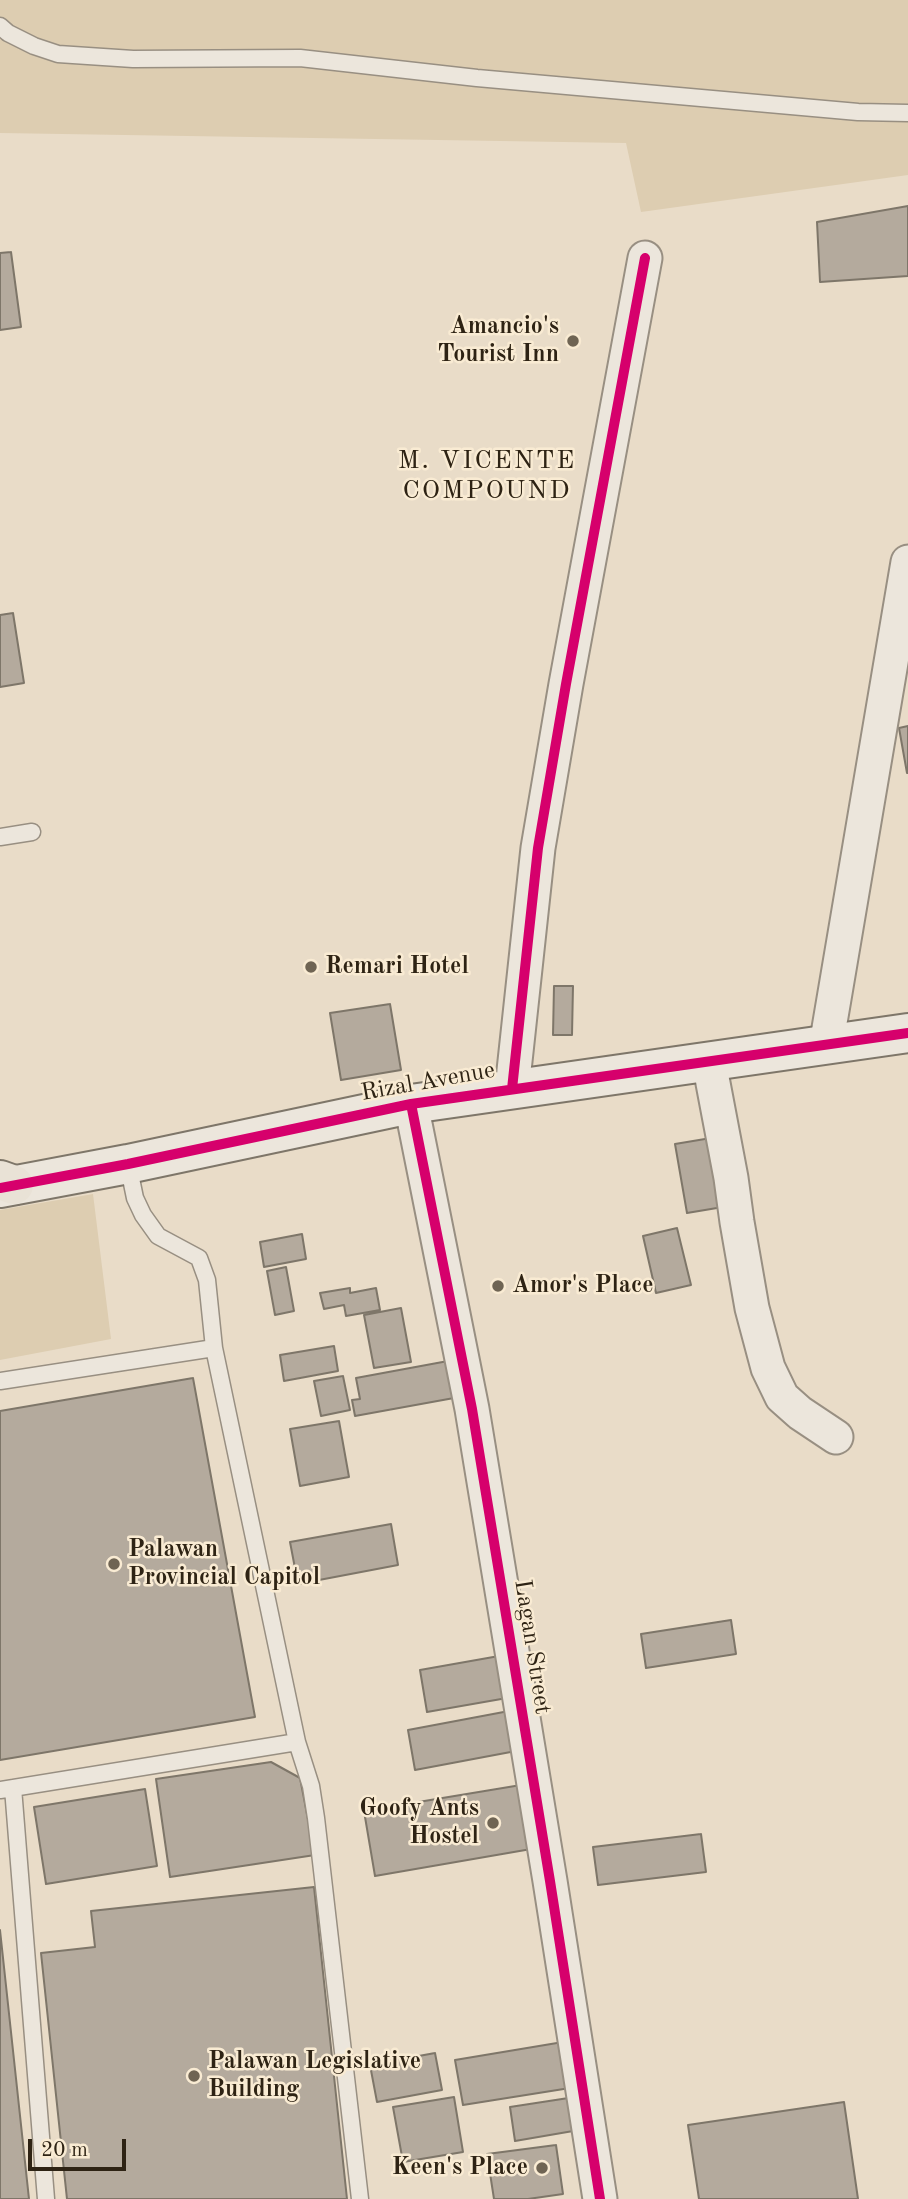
<!DOCTYPE html>
<style>
body{margin:0}
#map{position:relative;width:908px;height:2199px;overflow:hidden;background:#e9dcc8;font-family:"Old Standard TT",serif}
canvas{display:block}
.scale{position:absolute;left:28px;top:2139px;width:98px;height:32px;box-sizing:border-box;border:4px solid #2e2314;border-top:0;padding-left:9px;font-size:21px;line-height:24px;white-space:nowrap;color:#2e2314;-webkit-text-stroke:5px #f9ebd3;paint-order:stroke}
</style>
<div id="map">
<canvas width="908" height="2199"></canvas>
<div class="scale">20 m</div>
</div>
<script>
const c = document.querySelector('canvas').getContext('2d');
c.lineJoin = 'round';
function paint(path, color) {
  c.fillStyle = color;
  c.fill(path, 'evenodd');
}
function shape(rows) {
  const path = new Path2D();
  for (const r of rows) {
    path.moveTo(r[0], r[1]);
    for (let i = 2; i < r.length; i += 2) path.lineTo(r[i], r[i + 1]);
  }
  return path;
}
function strokePath(path, color, width, dash) {
  c.strokeStyle = color;
  c.lineWidth = width;
  c.lineCap = dash ? 'butt' : 'round';
  c.setLineDash(dash || []);
  c.stroke(path);
}
function label(font, color, halo, rows, align = 'center') {
  c.font = font + ' "Old Standard TT",serif';
  c.lineWidth = 5;
  c.setLineDash([]);
  c.textBaseline = 'middle';
  c.strokeStyle = halo;
  c.fillStyle = color;
  for (const [text, x, y, turn = 0] of rows) {
    c.save();
    c.translate(x, y);
    c.rotate((+turn || 0) * Math.PI / 180);
    c.textAlign = isNaN(turn) ? turn : align;
    if (halo) c.strokeText(text, 0, 0);
    c.fillText(text, 0, 0);
    c.restore();
  }
}
const green = shape([
 [0,0,908,0,908,175,641,212,626,143,0,133],
 [93,1194,111,1339,0,1360,0,1210]
]);
const building = shape([
 [908,206,908,276,820,282,817,222,908,206],
 [11,252,21,327,0,330,0,253,11,252],
 [13,613,24,683,0,687,0,615,13,613],
 [908,726,908,773,907,773,899,728,908,726],
 [554,986,573,986,572,1035,553,1035,554,986],
 [390,1004,401,1070,341,1080,330,1013,390,1004],
 [711,1138,723,1207,687,1213,675,1144,711,1138],
 [677,1228,691,1285,656,1293,643,1236,677,1228],
 [302,1234,306,1259,264,1267,260,1242,302,1234],
 [286,1267,294,1311,275,1315,267,1271,286,1267],
 [350,1288,350,1293,376,1288,380,1310,346,1316,344,1305,324,1309,320,1293,350,1288],
 [401,1308,411,1362,374,1368,364,1315,401,1308],
 [334,1346,338,1371,284,1381,280,1355,334,1346],
 [448,1361,454,1398,355,1416,352,1400,360,1399,356,1378,448,1361],
 [343,1376,350,1410,321,1416,314,1381,343,1376],
 [193,1378,255,1717,0,1760,0,1411,193,1378],
 [339,1421,349,1477,300,1486,290,1429,339,1421],
 [391,1524,398,1565,298,1584,290,1542,391,1524],
 [731,1620,736,1654,646,1668,641,1634,731,1620],
 [499,1656,507,1698,427,1712,420,1670,499,1656],
 [509,1711,516,1751,415,1770,408,1730,509,1711],
 [271,1762,300,1778,315,1855,170,1877,156,1779,271,1762],
 [527,1784,537,1848,375,1876,364,1811,527,1784],
 [145,1789,157,1866,46,1884,34,1807,145,1789],
 [701,1834,706,1872,598,1885,593,1847,701,1834],
 [314,1887,347,2199,67,2199,41,1953,95,1947,91,1911,314,1887],
 [0,1930,29,2199,0,2199,0,1930],
 [563,2042,570,2088,463,2105,455,2060,563,2042],
 [435,2053,442,2090,377,2102,370,2065,435,2053],
 [454,2097,463,2152,403,2162,393,2107,454,2097],
 [575,2097,579,2130,515,2141,510,2107,575,2097],
 [844,2102,858,2199,699,2199,688,2125,844,2102],
 [556,2145,563,2194,528,2199,494,2199,487,2154,556,2145]
]);
const lane = shape([
 [0,26,8,33,34,46,58,54,133,59,300,58,477,78,858,112,908,113],
 [0,837,32,832],
 [128,1164,135,1198,143,1215,158,1236,199,1258,207,1280,214,1348,297,1742,311,1786,316,1818,360,2199],
 [0,1381,214,1348],
 [13,1788,46,2199],
 [0,1790,297,1742]
]);
const street = shape([
 [826,1046,908,562],
 [709,1062,731,1178,737,1222,752,1308,768,1368,782,1397,800,1413,836,1437],
 [512,1089,538,848,566,684,645,258],
 [411,1104,472,1409,550,1881,600,2199]
]);
const secondary = shape([
 [0,1188,128,1164,411,1104,908,1033]
]);
const primary = shape([
 [0,1180,14,1185]
]);
const cycleway = shape([
 [512,1089,538,848,566,684,645,258],
 [411,1104,472,1409,550,1881,600,2199],
 [0,1188,128,1164,411,1104,908,1033]
]);
const markers = [
 [573,341,7,"#6f6453"],
 [311,967,7,"#6f6453"],
 [498,1286,7,"#6f6453"],
 [114,1564,7,"#6f6453"],
 [493,1823,7,"#6f6453"],
 [194,2076,7,"#6f6453"],
 [542,2168,7,"#6f6453"]
];
const poiNames = [
 ["Amancio's",559,327,"right"],
 ["Tourist Inn",559,355,"right"],
 ["Remari Hotel",325,967],
 ["Amor's Place",512,1286],
 ["Palawan",128,1550],
 ["Provincial Capitol",128,1578],
 ["Goofy Ants",479,1809,"right"],
 ["Hostel",479,1837,"right"],
 ["Palawan Legislative",208,2062],
 ["Building",208,2090],
 ["Keen's Place",528,2168,"right"]
];
const streetNames = [
 ["Rizal Avenue",428,1082,-10],
 ["Lagan Street",532,1647,81]
];
const neighbourhoodNames = [
 ["M. VICENTE",487,461],
 ["COMPOUND",487,491]
];
paint(green, '#ddcdb1');
paint(building, '#b4aa9d');
strokePath(building, '#7e7669', 2);
strokePath(lane, '#988f82', 19);
strokePath(street, '#988f82', 37);
strokePath(secondary, '#7e7669', 42);
strokePath(primary, '#7e7669', 42);
strokePath(lane, '#ece6dc', 16);
strokePath(street, '#ece6dc', 33);
strokePath(secondary, '#ece6dc', 38);
strokePath(primary, '#e9e2d6', 38);
strokePath(cycleway, '#d6006c', 10);
for (const [x, y, r, color] of markers) {
  const dot = new Path2D();
  dot.arc(x, y, r, 0, 2 * Math.PI);
  c.fillStyle = color;
  c.fill(dot);
  strokePath(dot, '#f9ebd3', 2.5);
}
label('bold 24px', '#2e2314', '#f9ebd3', poiNames, 'left');
label('24px', '#2e2314', '#f9ebd3', streetNames);
c.letterSpacing = '2px';
label('26px', '#2e2314', '#f9ebd3', neighbourhoodNames);
c.letterSpacing = '0px';
</script>
